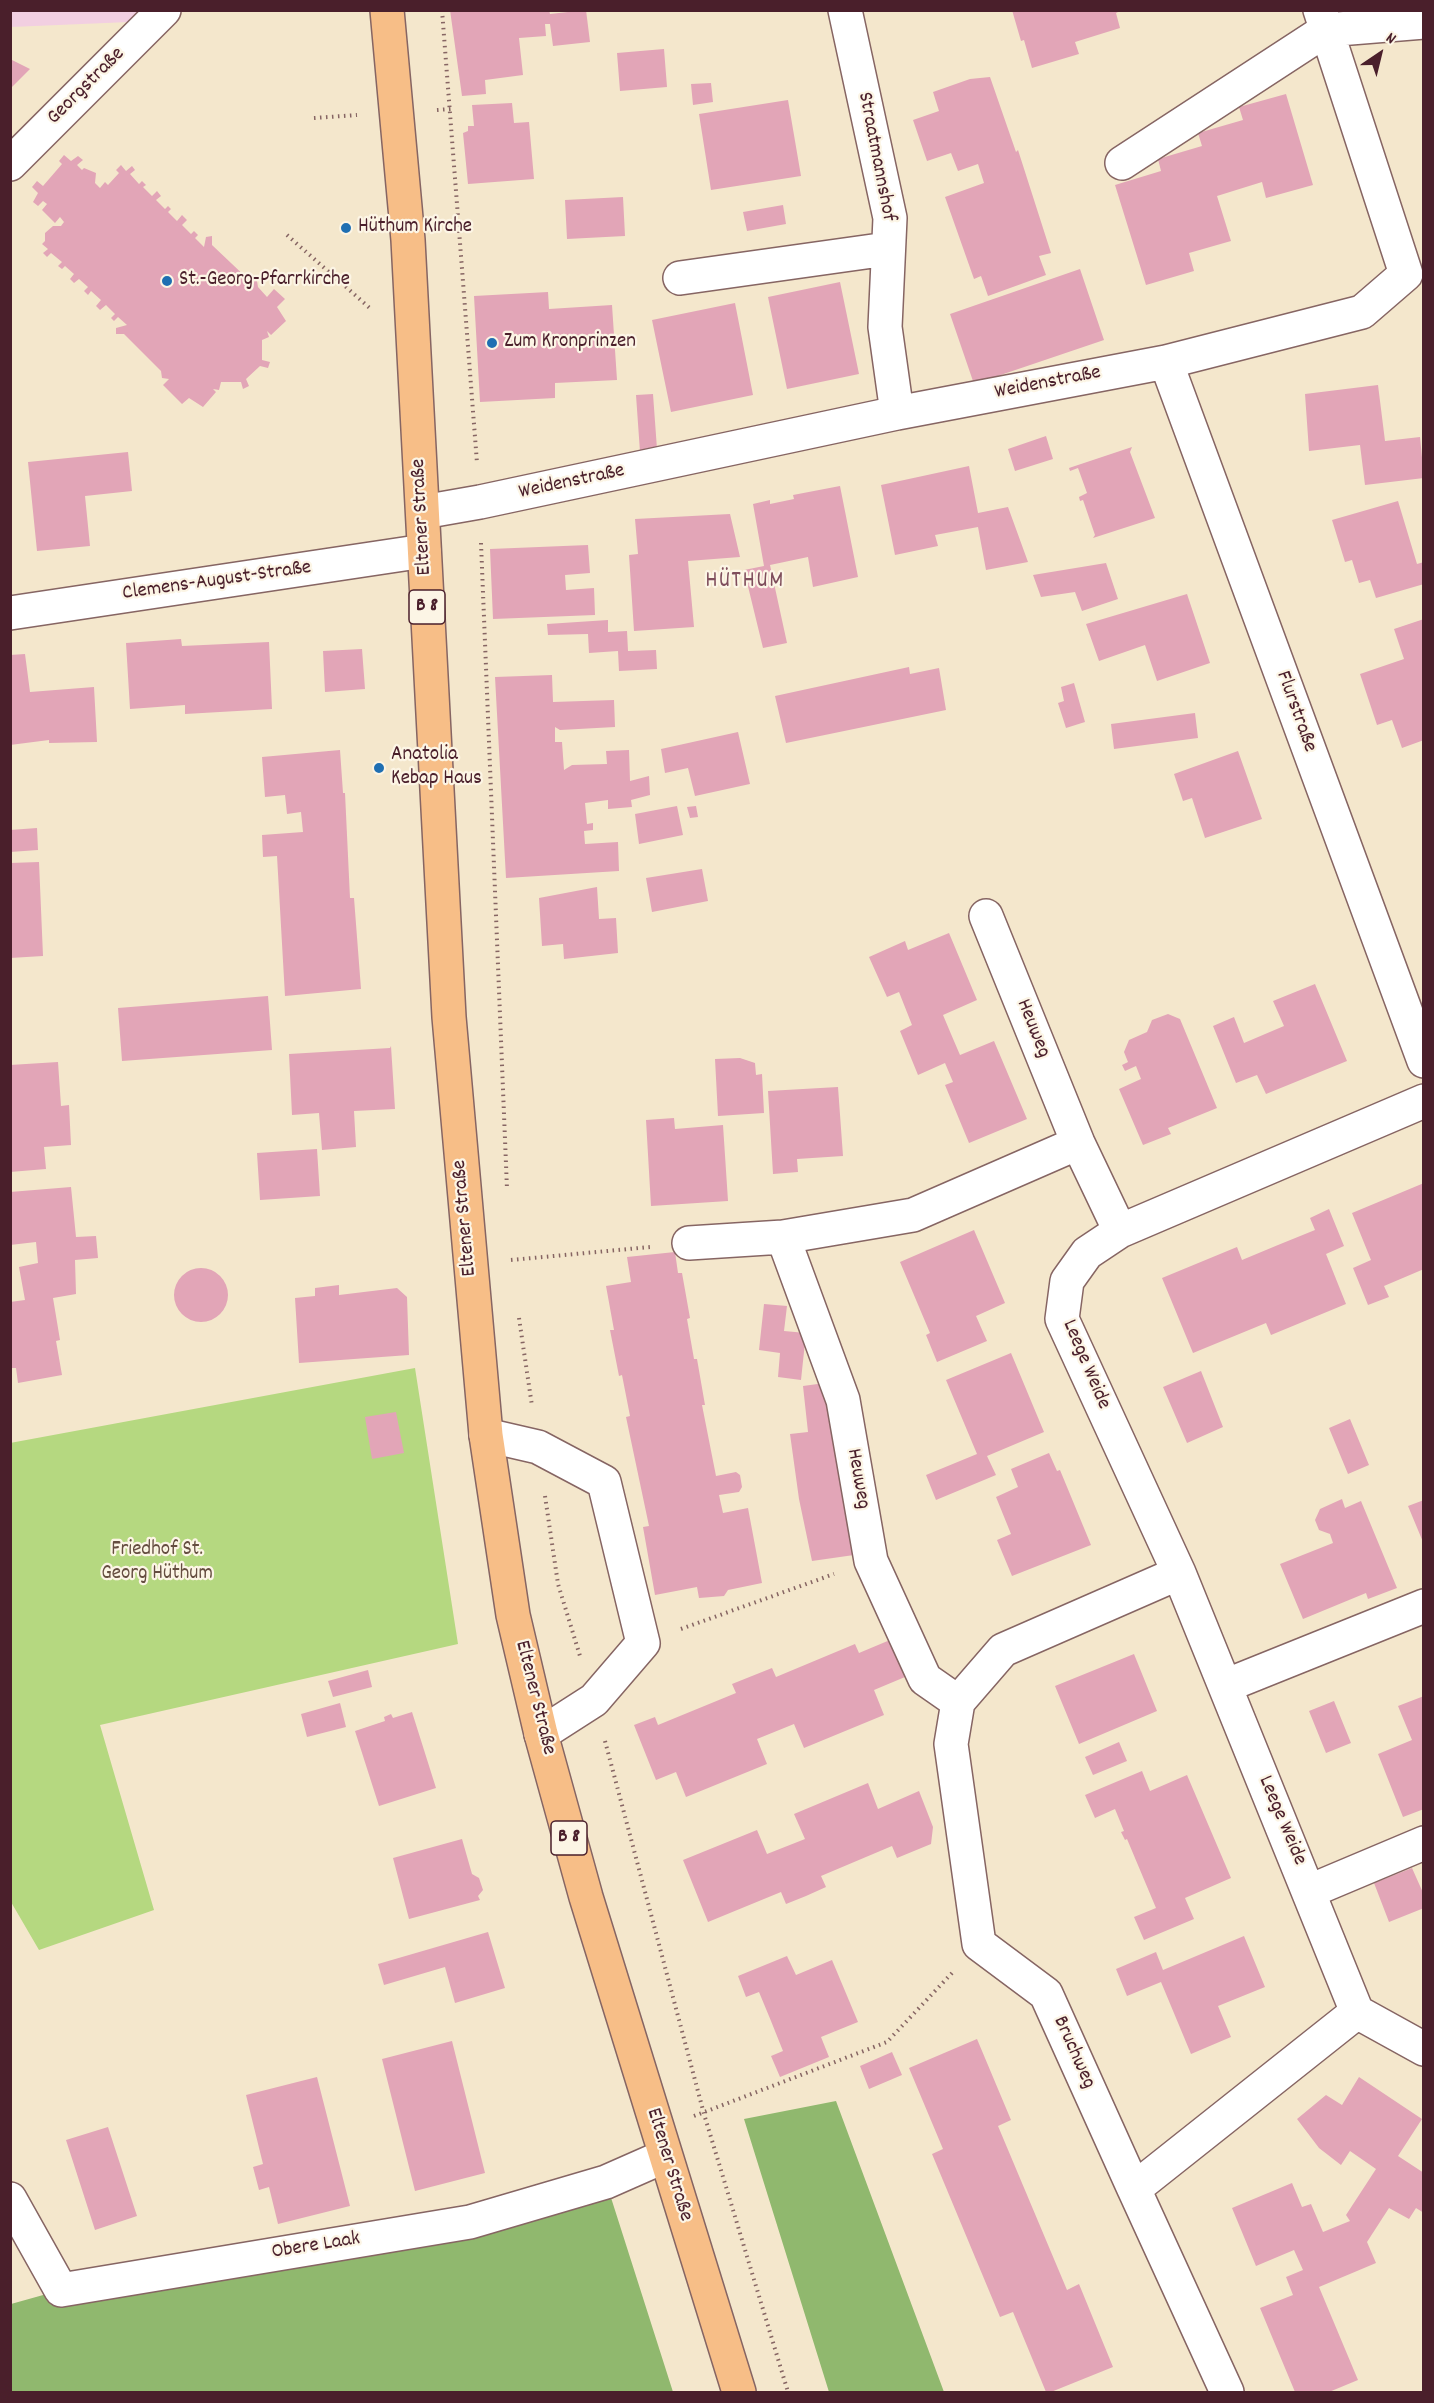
<!DOCTYPE html>
<meta charset="utf-8">
<style>
body{margin:0}
#map{position:relative;width:1434px;height:2403px;overflow:hidden;background:#f4e7cc;font-family:Dekko,sans-serif}
canvas{display:block}
.frame{position:absolute;inset:0;border:12px solid #4a1f2b;pointer-events:none}
.north{position:absolute;left:1350px;top:24px;width:60px;height:60px;-webkit-text-stroke:4px #fcf5e5;paint-order:stroke;rotate:35deg;font-size:16px;font-weight:700;line-height:24px;text-align:center;color:#4a1f2b}
.north::after{content:'';display:block;margin:auto;width:21px;height:27px;background:#4a1f2b;clip-path:polygon(50% 0,100% 100%,50% 72%,0 100%)}
</style>
<div id="map">
<canvas width="1434" height="2403"></canvas>
<div class="frame"></div>
<div class="north">N</div>
</div>
<script>
const c = document.querySelector('canvas').getContext('2d');
c.lineJoin = 'round';
function paint(path, color) {
  c.fillStyle = color;
  c.fill(path, 'evenodd');
}
function shape(rows) {
  const path = new Path2D();
  for (const r of rows) {
    if (r.length === 3) {
      path.moveTo(r[0] + r[2], r[1]);
      path.arc(r[0], r[1], r[2], 0, 2 * Math.PI);
      continue;
    }
    path.moveTo(r[0], r[1]);
    for (let i = 2; i < r.length; i += 2) path.lineTo(r[i], r[i + 1]);
  }
  return path;
}
function strokePath(path, color, width, dash) {
  c.strokeStyle = color;
  c.lineWidth = width;
  c.lineCap = dash ? 'butt' : 'round';
  c.setLineDash(dash || []);
  c.stroke(path);
}
function label(font, color, halo, rows, align = 'center') {
  c.font = font + ' Dekko,sans-serif';
  c.lineWidth = 4.5;
  c.setLineDash([]);
  c.textBaseline = 'middle';
  c.strokeStyle = halo;
  c.fillStyle = color;
  for (const [text, x, y, turn = 0] of rows) {
    c.save();
    c.translate(x, y);
    c.rotate((+turn || 0) * Math.PI / 180);
    c.textAlign = isNaN(turn) ? turn : align;
    if (halo) c.strokeText(text, 0, 0);
    c.fillText(text, 0, 0);
    c.restore();
  }
}
const built = shape([
 [10,11,150,11,153,21,11,27]
]);
const green = shape([
 [415,1368,458,1644,100,1725,154,1910,39,1950,11,1902,10,1443]
]);
const forest = shape([
 [836,2101,944,2392,829,2392,744,2119],
 [606,2182,673,2392,11,2392,11,2304,61,2290]
]);
const building = shape([
 [450,10,549,10,550,14,586,10,590,42,553,46,550,24,545,24,546,36,519,38,523,75,485,80,486,94,462,96],
 [1012,10,1122,10,1116,13,1120,28,1075,42,1079,54,1032,68,1024,40,1021,41],
 [664,49,667,87,620,91,617,53],
 [10,59,30,69,10,89],
 [990,77,1016,152,1018,150,1051,253,1039,256,1046,275,988,296,981,276,974,279,945,197,984,183,978,164,958,171,951,153,927,161,913,120,939,111,933,92,970,79],
 [711,83,713,102,693,105,691,84],
 [1286,94,1313,185,1266,198,1262,182,1217,196,1231,241,1189,253,1194,271,1146,285,1115,185,1161,171,1158,159,1202,146,1198,133,1243,120,1239,107],
 [788,100,801,176,711,190,699,114],
 [512,103,514,123,529,122,534,179,468,184,463,133,468,131,468,126,474,126,472,105],
 [64,155,71,161,78,156,83,160,77,165,82,170,84,168,96,173,95,183,100,188,105,182,108,185,119,173,116,170,121,165,126,171,132,166,135,170,130,174,139,184,142,181,146,185,143,187,152,196,157,191,161,196,156,200,165,209,168,206,171,209,168,212,177,221,182,215,187,220,182,225,191,234,194,231,198,235,195,238,204,247,206,237,212,236,212,245,250,281,257,281,258,287,267,297,274,289,285,299,277,307,286,321,271,335,267,331,269,337,262,340,262,360,270,362,268,368,260,366,246,379,249,386,243,389,241,382,221,382,219,390,213,389,216,392,203,407,189,398,182,404,163,385,169,379,162,378,161,371,124,334,116,334,116,328,127,325,118,317,114,321,111,318,115,314,106,305,100,310,96,306,101,300,91,291,88,295,84,291,88,287,79,279,74,283,70,279,74,274,65,266,62,269,58,266,62,262,51,253,47,257,43,253,48,249,42,244,45,241,45,233,53,226,61,226,64,222,60,217,55,223,42,210,47,204,43,201,38,206,33,202,38,193,32,187,37,181,43,186,62,164,59,161],
 [623,197,625,236,567,239,565,200],
 [783,205,786,224,747,231,743,212],
 [1080,269,1104,340,974,384,950,314],
 [840,282,859,374,787,389,768,297],
 [548,292,549,309,612,305,617,380,555,383,555,398,480,402,474,296],
 [735,303,753,395,671,412,652,320],
 [1378,385,1385,441,1420,437,1424,478,1365,485,1360,445,1309,451,1305,394],
 [653,394,657,449,640,452,636,395],
 [1046,436,1053,459,1015,471,1008,449],
 [1132,447,1130,452,1155,518,1093,538,1095,535,1083,500,1080,501,1079,497,1087,493,1078,468,1070,471,1069,468],
 [128,452,132,491,85,496,90,546,37,551,28,462],
 [969,466,978,513,1008,507,1028,562,986,570,978,527,935,535,938,546,895,555,881,485],
 [840,486,858,577,813,587,808,557,770,565,787,643,763,648,744,570,764,566,753,504,770,500,770,504,794,499,793,495],
 [1398,501,1417,564,1424,562,1424,584,1376,598,1370,580,1359,583,1352,560,1345,562,1332,520],
 [730,514,740,557,688,561,694,627,634,631,629,555,638,554,635,519],
 [588,545,590,573,565,575,566,590,594,588,595,615,493,619,490,549],
 [1106,563,1118,599,1082,611,1075,592,1041,597,1033,575],
 [1187,594,1210,663,1157,681,1145,645,1099,661,1086,624],
 [1424,619,1424,740,1402,748,1392,720,1377,725,1360,674,1404,659,1394,629],
 [608,620,608,632,627,631,628,651,656,650,657,669,619,671,618,651,589,653,588,634,548,635,547,624],
 [181,639,182,646,269,642,272,709,185,714,185,705,130,709,126,643],
 [362,649,365,689,325,692,323,651],
 [25,654,30,692,94,687,97,742,49,743,49,740,10,745,10,655],
 [909,667,910,674,939,668,946,710,786,743,775,696],
 [552,675,553,702,614,700,615,727,560,730,555,727,555,742,562,742,564,770,572,765,607,764,606,751,629,750,630,781,649,776,650,795,631,800,632,807,608,809,608,800,585,803,587,824,593,823,593,830,584,831,585,844,618,842,619,871,506,878,495,677],
 [1074,683,1085,722,1066,728,1058,703,1064,701,1061,687],
 [1195,713,1198,738,1114,749,1111,724],
 [738,732,750,784,695,796,688,768,665,773,661,749],
 [340,750,343,793,345,793,350,898,354,898,361,989,285,996,277,856,263,857,262,835,303,832,301,812,287,814,285,795,265,797,262,757],
 [1238,751,1262,819,1205,838,1192,798,1183,801,1174,774],
 [677,806,683,835,639,844,635,814],
 [696,806,698,817,690,818,687,807],
 [37,828,38,850,10,852,10,830],
 [39,862,43,956,10,958,10,863],
 [702,869,708,901,652,912,646,878],
 [597,887,599,919,616,918,618,953,564,959,563,944,542,946,539,898],
 [949,933,977,1000,943,1015,951,1034,960,1055,994,1041,1027,1119,969,1143,945,1085,953,1082,945,1063,918,1075,900,1031,912,1025,899,992,887,997,869,957,905,941,908,950],
 [1315,984,1347,1061,1266,1094,1257,1075,1236,1083,1213,1026,1234,1017,1244,1043,1284,1026,1273,1001],
 [268,996,272,1050,122,1061,118,1008],
 [1168,1014,1180,1019,1217,1108,1168,1128,1171,1134,1143,1145,1119,1089,1141,1079,1136,1066,1125,1071,1122,1065,1128,1062,1124,1052,1129,1040,1147,1032,1152,1020],
 [391,1046,395,1109,354,1111,356,1147,322,1150,319,1113,292,1115,289,1054,390,1048],
 [740,1058,755,1063,756,1075,762,1074,764,1113,718,1116,715,1059],
 [58,1062,61,1106,69,1105,71,1145,44,1147,46,1169,10,1172,10,1065],
 [838,1087,843,1156,797,1159,798,1172,773,1174,768,1091],
 [674,1118,675,1129,723,1125,728,1201,651,1206,646,1120],
 [317,1149,320,1196,260,1200,257,1153],
 [1424,1183,1424,1269,1384,1286,1389,1297,1368,1305,1353,1268,1371,1260,1352,1213],
 [71,1187,76,1237,96,1236,98,1258,75,1260,76,1294,53,1298,60,1340,56,1341,62,1375,18,1383,16,1368,10,1368,10,1302,25,1300,19,1267,38,1263,36,1242,10,1245,10,1192],
 [1329,1209,1344,1246,1326,1254,1346,1304,1271,1335,1266,1323,1193,1353,1162,1278,1237,1247,1242,1260,1278,1245,1315,1230,1310,1218],
 [974,1230,1005,1303,976,1316,987,1341,937,1362,926,1335,930,1333,900,1262],
 [675,1252,678,1273,682,1273,690,1318,687,1319,694,1359,697,1359,705,1405,702,1405,716,1476,736,1472,740,1475,742,1487,739,1492,719,1495,723,1513,748,1508,762,1583,728,1590,724,1596,699,1598,697,1587,655,1595,643,1527,649,1526,626,1417,630,1416,622,1375,619,1376,610,1330,614,1330,606,1286,631,1282,627,1257],
 [201,1295,27],
 [339,1285,339,1295,397,1288,407,1297,409,1355,299,1363,295,1298,315,1296,315,1288],
 [764,1304,787,1306,784,1331,806,1333,801,1380,778,1377,780,1353,759,1350],
 [1011,1353,1044,1432,987,1456,996,1475,936,1500,926,1475,977,1454,946,1380],
 [1201,1371,1223,1427,1187,1443,1163,1387],
 [825,1383,854,1555,812,1561,799,1499,790,1434,808,1432,803,1386],
 [396,1412,404,1453,372,1459,365,1417],
 [1350,1419,1369,1465,1348,1474,1329,1428],
 [1049,1453,1057,1471,1060,1470,1091,1545,1012,1576,997,1540,1011,1534,996,1497,1018,1487,1011,1469],
 [1342,1499,1345,1508,1361,1501,1397,1588,1368,1599,1366,1593,1303,1619,1280,1564,1333,1543,1330,1534,1319,1530,1315,1520,1320,1509],
 [1424,1500,1424,1542,1423,1542,1408,1506],
 [890,1640,905,1677,874,1690,884,1715,804,1748,794,1724,757,1739,767,1764,686,1797,676,1772,656,1780,634,1725,655,1717,658,1725,736,1693,732,1684,772,1668,776,1677,855,1644,859,1653],
 [1134,1654,1157,1711,1079,1744,1055,1686],
 [368,1670,372,1687,333,1697,328,1681],
 [1424,1696,1424,1809,1403,1817,1378,1754,1412,1740,1398,1706],
 [1334,1701,1351,1743,1326,1753,1309,1711],
 [340,1703,346,1727,307,1737,301,1714],
 [412,1712,436,1788,379,1806,355,1731,385,1721,384,1717,391,1714,393,1718],
 [1119,1742,1127,1761,1093,1775,1085,1757],
 [1142,1771,1150,1791,1187,1775,1231,1878,1185,1898,1194,1919,1144,1940,1134,1917,1156,1908,1127,1839,1125,1840,1121,1832,1124,1831,1115,1809,1095,1818,1085,1795],
 [868,1783,878,1809,919,1791,933,1827,931,1844,897,1858,892,1846,821,1876,826,1887,806,1896,786,1904,781,1892,708,1922,683,1860,757,1830,767,1854,805,1839,794,1814],
 [462,1839,472,1874,479,1878,483,1890,478,1896,480,1900,409,1919,393,1858],
 [1412,1868,1424,1895,1424,1908,1389,1922,1374,1883],
 [488,1932,505,1988,455,2003,445,1967,384,1985,378,1964],
 [1244,1936,1265,1987,1218,2006,1231,2037,1191,2054,1161,1982,1127,1996,1116,1969,1156,1952,1163,1970],
 [787,1956,796,1975,832,1960,858,2022,821,2037,829,2057,780,2077,771,2056,783,2051,771,2021,759,1992,746,1997,738,1976],
 [977,2039,1011,2120,998,2126,1067,2290,1079,2284,1113,2367,1051,2392,1046,2392,1013,2312,1000,2317,932,2154,943,2149,909,2068],
 [452,2041,485,2173,415,2191,382,2059],
 [892,2052,902,2075,869,2089,860,2066],
 [317,2077,350,2206,278,2224,269,2187,259,2190,253,2167,263,2164,246,2095],
 [1359,2077,1422,2119,1398,2156,1424,2173,1424,2213,1416,2208,1409,2219,1389,2208,1367,2242,1376,2263,1319,2287,1358,2380,1329,2392,1295,2392,1260,2308,1293,2295,1286,2277,1303,2270,1294,2250,1256,2266,1232,2208,1292,2183,1302,2207,1311,2204,1323,2232,1350,2221,1346,2215,1376,2169,1350,2151,1341,2165,1319,2148,1297,2119,1326,2095,1342,2105],
 [108,2127,137,2216,95,2230,66,2140]
]);
const path = shape([
 [442,10,477,463],
 [437,110,451,109],
 [314,118,357,115],
 [287,235,372,310],
 [481,543,507,1189],
 [511,1260,650,1247],
 [519,1318,532,1406],
 [545,1496,558,1584,580,1656],
 [681,1629,834,1574],
 [605,1741,704,2114,788,2392],
 [694,2116,887,2042,952,1973]
]);
const minor = shape([
 [845,10,890,218,885,327,897,413],
 [1122,163,1326,30,1424,22],
 [10,164,164,10],
 [680,278,887,249],
 [1166,362,1424,1061],
 [423,512,480,502,897,413,1166,362,1362,312,1406,274,1320,10],
 [10,613,424,551],
 [986,916,1078,1143,1120,1231],
 [1424,1101,1120,1231,1087,1253,1067,1281,1062,1319,1179,1573,1357,2012,1424,2049],
 [783,1237,843,1400,871,1561,925,1679,958,1702],
 [689,1243,783,1237,913,1215,1078,1143],
 [486,1435,538,1447,604,1482,643,1643,594,1700,541,1734],
 [1225,1686,1424,1606],
 [1310,1891,1424,1843],
 [1134,2189,1046,1994,979,1944,951,1744,958,1702,1003,1650,1179,1573],
 [10,2199,61,2290,470,2222,606,2182,665,2156],
 [1227,2392,1134,2189,1357,2012]
]);
const major = shape([
 [387,10,408,240,449,1017,486,1435,513,1615,541,1734,586,1897,739,2392]
]);
const markers = [
 [346,228,6,"#1f6fb2"],
 [167,281,6,"#1f6fb2"],
 [492,343,6,"#1f6fb2"],
 [379,768,6,"#1f6fb2"]
];
const shields = [
 [427,607,36],
 [569,1838,36]
];
const shieldNames = [
 ["B 8",427,607],
 ["B 8",569,1838]
];
const streetNames = [
 ["Georgstraße",87,87,-45],
 ["Straatmannshof",875,157,79],
 ["Weidenstraße",1048,384,-11],
 ["Weidenstraße",572,483,-12],
 ["Eltener Straße",423,517,-93],
 ["Clemens-August-Straße",217,582,-8],
 ["Flurstraße",1295,712,70],
 ["Heuweg",1032,1029,68],
 ["Eltener Straße",466,1218,-95],
 ["Leege Weide",1085,1365,67],
 ["Heuweg",857,1479,80],
 ["Eltener Straße",534,1698,76],
 ["Leege Weide",1281,1821,67],
 ["Bruchweg",1073,2053,66],
 ["Eltener Straße",668,2165,73],
 ["Obere Laak",316,2247,-9]
];
const poiNames = [
 ["Hüthum Kirche",358,228],
 ["St.-Georg-Pfarrkirche",179,281],
 ["Zum Kronprinzen",504,343],
 ["Anatolia",391,756],
 ["Kebap Haus",391,780]
];
const parkNames = [
 ["Friedhof St.",157,1551],
 ["Georg Hüthum",157,1575]
];
const quarterNames = [
 ["HÜTHUM",745,583]
];
paint(built, '#f2cfe1');
paint(green, '#b5d880');
paint(forest, '#90b86e');
paint(building, '#e2a5b7');
strokePath(minor, '#866563', 36);
strokePath(major, '#866563', 36);
strokePath(path, '#866563', 4, [1.5, 4.5]);
strokePath(minor, '#fff', 33);
strokePath(major, '#f7be87', 33);
for (const [x, y, r, color] of markers) {
  const dot = new Path2D();
  dot.arc(x, y, r, 0, 2 * Math.PI);
  c.fillStyle = color;
  c.fill(dot);
  strokePath(dot, '#fcf5e5', 2);
}
for (const [x, y, w] of shields) {
  const box = new Path2D();
  box.roundRect(x - w / 2, y - 17, w, 34, 4.5);
  c.fillStyle = '#fcf5e5';
  c.fill(box);
  strokePath(box, '#4a1f2b', 1.5);
}
label('bold 20px', '#4a1f2b', null, shieldNames);
label('21px', '#4a1f2b', '#fcf5e5', streetNames);
label('21px', '#4a1f2b', '#fcf5e5', poiNames, 'left');
label('21px', '#654d40', '#fcf5e5', parkNames);
c.letterSpacing = '1.5px';
label('24px', '#7f4e5c', '#fcf5e5', quarterNames);
c.letterSpacing = '0px';
</script>
